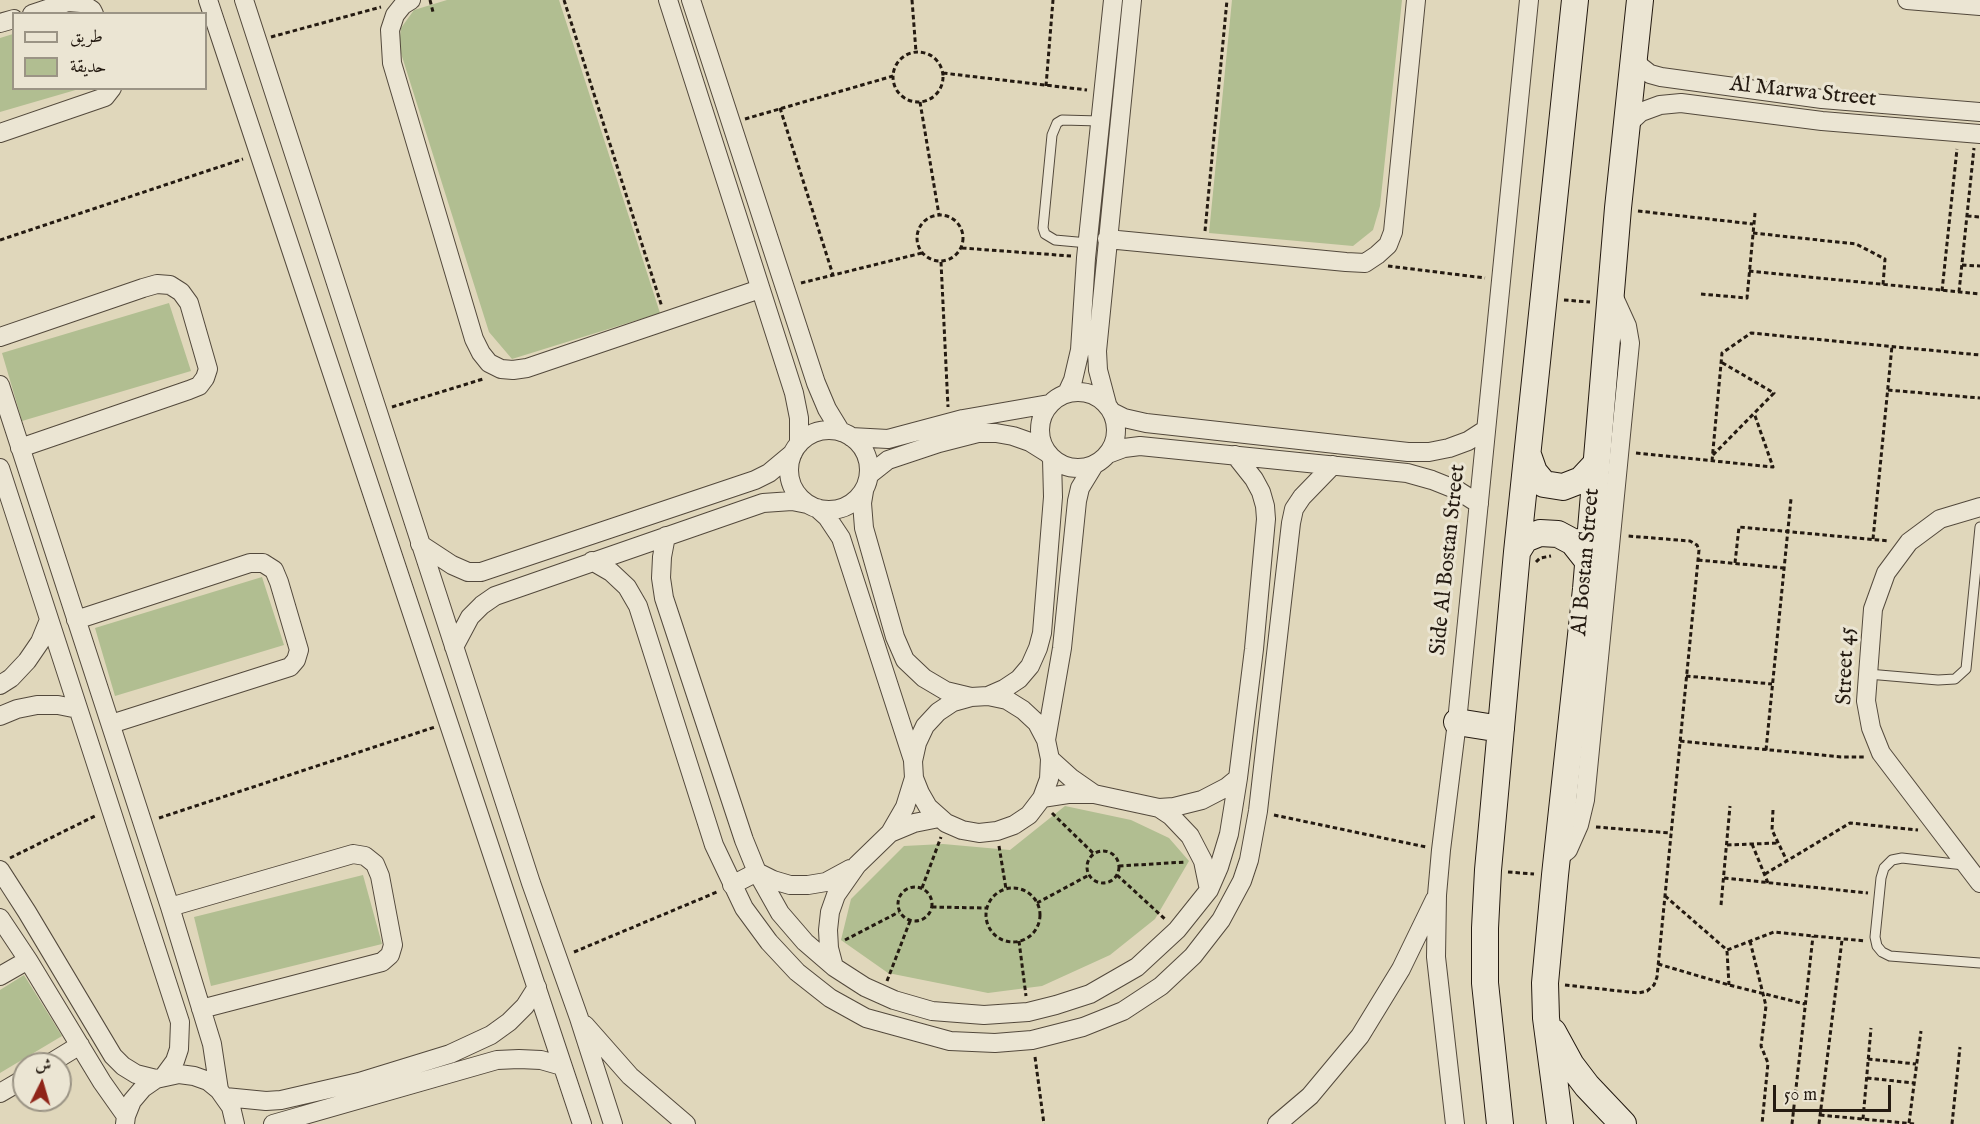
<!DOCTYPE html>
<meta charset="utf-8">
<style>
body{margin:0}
#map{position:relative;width:1980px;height:1124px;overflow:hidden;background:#e0d7bb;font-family:"IM FELL English",Amiri,serif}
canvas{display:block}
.legend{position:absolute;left:12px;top:12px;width:195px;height:78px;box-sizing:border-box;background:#ebe5d3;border:2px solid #9b9485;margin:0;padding:8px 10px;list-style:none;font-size:18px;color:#241a11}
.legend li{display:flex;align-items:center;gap:12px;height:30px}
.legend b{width:30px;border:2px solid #9b9485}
.north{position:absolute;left:12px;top:1052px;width:60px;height:60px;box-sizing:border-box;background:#ebe5d3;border:2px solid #9b9485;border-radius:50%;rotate:5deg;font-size:16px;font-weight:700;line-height:24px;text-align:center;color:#241a11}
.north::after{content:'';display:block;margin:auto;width:21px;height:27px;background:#8f2418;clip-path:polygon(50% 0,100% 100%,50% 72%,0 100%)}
.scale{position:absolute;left:1773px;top:1085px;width:118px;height:27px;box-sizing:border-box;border:3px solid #241a11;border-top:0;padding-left:8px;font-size:18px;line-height:21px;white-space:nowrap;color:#241a11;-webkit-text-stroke:4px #ebe5d3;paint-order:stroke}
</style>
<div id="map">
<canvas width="1980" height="1124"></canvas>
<ul class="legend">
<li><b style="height:8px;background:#ebe5d3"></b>طريق</li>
<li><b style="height:16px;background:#b1be91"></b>حديقة</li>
</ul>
<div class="north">ش</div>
<div class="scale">50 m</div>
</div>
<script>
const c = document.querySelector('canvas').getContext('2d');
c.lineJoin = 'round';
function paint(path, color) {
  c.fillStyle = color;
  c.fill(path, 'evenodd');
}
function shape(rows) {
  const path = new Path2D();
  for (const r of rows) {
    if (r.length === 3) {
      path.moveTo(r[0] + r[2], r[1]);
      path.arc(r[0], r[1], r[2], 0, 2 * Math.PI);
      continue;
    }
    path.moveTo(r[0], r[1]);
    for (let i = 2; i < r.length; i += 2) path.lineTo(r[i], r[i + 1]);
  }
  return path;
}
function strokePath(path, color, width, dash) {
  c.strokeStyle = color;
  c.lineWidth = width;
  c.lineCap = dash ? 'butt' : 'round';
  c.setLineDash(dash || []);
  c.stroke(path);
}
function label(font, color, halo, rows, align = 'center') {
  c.font = font + ' "IM FELL English",serif';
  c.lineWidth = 6;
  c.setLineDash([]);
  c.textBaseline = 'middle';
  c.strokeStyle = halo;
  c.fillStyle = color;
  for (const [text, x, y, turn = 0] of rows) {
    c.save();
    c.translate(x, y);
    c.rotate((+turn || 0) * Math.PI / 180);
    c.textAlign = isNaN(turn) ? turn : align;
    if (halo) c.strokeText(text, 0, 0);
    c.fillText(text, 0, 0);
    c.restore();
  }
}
const green = shape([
 [447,0,559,0,660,313,512,359,489,332,399,47,401,28,414,10],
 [1232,0,1402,0,1380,206,1373,230,1353,246,1209,233],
 [13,34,14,88,79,89,0,112,0,38],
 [169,303,191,371,22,421,2,353],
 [262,577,284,645,115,696,95,628],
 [1065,806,1131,820,1169,838,1189,861,1155,919,1110,955,1042,986,988,993,888,973,841,940,851,899,904,846,943,844,1010,850],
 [363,875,382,944,211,986,194,917],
 [24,975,62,1036,0,1073,0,990]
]);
const path = shape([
 [430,0,433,12],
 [564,0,662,307],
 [912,0,916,52],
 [271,37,381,7],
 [918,77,25],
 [943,73,1087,90],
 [1046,86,1053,0],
 [920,102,939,215],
 [780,108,833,275],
 [745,119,893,76],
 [1638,211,1753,224],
 [940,238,23],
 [1967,216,1980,217],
 [1205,231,1227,0],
 [1753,233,1856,244,1885,259,1883,285],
 [0,240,243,159],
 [962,248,1071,256],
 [941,262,948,407],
 [1962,265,1980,266],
 [1388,266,1485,278],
 [1749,271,1980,294],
 [801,283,922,253],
 [1942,291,1957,149],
 [1959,292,1974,148],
 [1701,294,1747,298,1755,213],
 [1564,300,1590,302],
 [1888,390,1980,398],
 [392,407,483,379],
 [1636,453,1773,467,1754,413],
 [1713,455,1774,393,1721,362],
 [1712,461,1722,353,1751,333,1980,355],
 [1873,539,1892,346],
 [1698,560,1784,568],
 [1536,562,1540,558,1551,556],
 [1735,563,1739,527,1889,541],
 [1686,676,1772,684],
 [1680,741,1841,757,1865,757],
 [1766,750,1791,499],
 [1773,810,1772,830,1787,861],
 [1052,813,1094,854],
 [1274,815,1426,847],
 [159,818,435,727],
 [1596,827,1671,833],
 [1752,844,1768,883],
 [1727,845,1778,843],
 [999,846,1006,889],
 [1103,867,16],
 [10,858,95,816],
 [1119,866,1186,862],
 [1508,872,1534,874],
 [1765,874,1850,823,1918,830],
 [1117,875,1166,920],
 [1724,878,1868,893],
 [915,904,17],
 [922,888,941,837],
 [1013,915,27],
 [1665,896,1727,950,1774,932,1865,941],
 [1037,903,1089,875],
 [1721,905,1730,806],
 [932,907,987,908],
 [845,940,899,912],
 [1019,941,1026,996],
 [1750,941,1766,1006,1761,1046,1768,1063,1762,1124],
 [1727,951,1729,985],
 [574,952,717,892],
 [1658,964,1729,985,1805,1004],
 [887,981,910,921],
 [1565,985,1638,993,1647,991,1654,985,1657,977,1699,550,1697,545,1690,541,1628,536],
 [1035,1057,1044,1124],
 [1868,1059,1916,1064],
 [1867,1078,1914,1083],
 [1820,1115,1915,1124],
 [1863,1119,1871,1028],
 [1909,1123,1921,1031],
 [1792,1124,1813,936],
 [1819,1124,1842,940],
 [1952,1124,1960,1047]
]);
const lane = shape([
 [1088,243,1055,240,1045,234,1043,228,1052,135,1057,123,1062,120,1100,121],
 [1868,674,1938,680,1955,679,1966,669,1980,527],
 [1964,865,1902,858,1892,860,1884,868,1881,878,1875,937,1877,946,1882,952,1890,956,1980,963]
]);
const street = shape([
 [208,0,582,1124],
 [244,0,531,883,579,1018,613,1124],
 [411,0,403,5,395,15,390,30,392,63,474,339,481,353,489,363,501,369,513,370,527,368,760,289],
 [668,0,794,393,799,418,799,444],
 [691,0,816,383,827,409,841,432],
 [1907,0,1980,6],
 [32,14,68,2,81,3,92,10,94,14],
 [0,23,14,19],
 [1634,59,1641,67,1650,74,1661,77,1822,99,1980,112],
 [1627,125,1641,112,1660,105,1681,103,1822,121,1980,134],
 [0,133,105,97,112,88],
 [1107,239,1346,262,1365,263,1377,255,1388,245,1393,232,1416,0],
 [0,337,143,288,157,284,170,285,181,292,189,303,208,369,205,378,199,386,189,390,20,448],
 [0,385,170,907,212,1044,219,1090],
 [1078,430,38],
 [1067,393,1073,380,1080,350,1086,258,1113,0],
 [1107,404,1098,370,1097,351,1132,0],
 [1112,412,1124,418,1146,423,1408,452,1429,452,1449,448,1468,441,1485,430],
 [829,470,40],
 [851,437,888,439,963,419,1049,404],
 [1108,454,1124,448,1140,446,1407,473,1432,480,1457,490,1479,504],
 [0,468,180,1022,179,1049,175,1061,164,1076],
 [869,475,888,460,939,443,978,433,996,433,1013,436,1030,442,1046,452],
 [864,491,862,503,864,528,895,637,905,660,924,678,946,691,971,697,988,696,1007,700,1023,710,1037,723,1046,740,1050,759,1049,779,1042,798,1029,815,1014,825,997,831,979,833,962,830,946,823,928,807,920,793,914,778,913,761,917,743,925,726,938,712,953,702,971,697],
 [1980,507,1940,519,1909,542,1886,573,1873,609,1866,701,1871,728,1881,753,1980,883],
 [817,508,827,517,841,538,913,760],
 [666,536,662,557,661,578,664,598,744,840,757,872,780,913,805,942,834,967,865,987,894,1000,932,1011,984,1015,1028,1012,1056,1005,1090,994,1137,967,1177,930,1209,890,1219,867,1229,834,1238,778,1254,649,1266,519,1265,506,1261,492,1254,479,1235,455],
 [420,544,452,565,468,572,481,572,755,480,769,473,793,453],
 [592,561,611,572,627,587,638,606,714,845,744,908,769,942,797,972,830,998,866,1018,950,1041,995,1043,1032,1040,1083,1027,1123,1011,1161,986,1193,956,1221,920,1242,881,1249,860,1258,811,1291,523,1294,509,1302,497,1333,465],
 [76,620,250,563,263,563,274,570,279,582,299,650,296,660,290,667,111,724],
 [454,647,470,617,482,605,495,596,763,503,792,501,807,504],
 [0,685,11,678,27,661,40,642,49,620],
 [988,696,1004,689,1019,679,1030,666,1038,648,1042,633,1053,497,1052,459],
 [0,716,17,709,37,705,58,705,78,709],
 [1046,740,1062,648,1077,501,1080,488,1094,465],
 [1050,759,1071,778,1094,794],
 [1042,798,1068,794,1094,794,1159,808,1174,807,1202,800,1227,787,1238,778],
 [1159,808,1171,816,1190,836,1203,861,1209,890],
 [890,833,914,823,939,818],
 [1558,858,1568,850,1579,825,1585,800,1630,343,1627,326,1612,293],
 [0,870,27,912,113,1056,123,1066,136,1074,156,1079],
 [732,885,757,872,773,880,790,885,808,885,826,882,850,869],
 [170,907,353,854,365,856,375,864,380,876,393,945,390,955,382,962,201,1009],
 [0,918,28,960,102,1082,126,1116],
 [834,967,829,948,828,930,830,912,836,895,857,865,890,833,905,807,914,778],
 [0,976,28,960],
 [585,1025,630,1076,686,1124],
 [49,1064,80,1045],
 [0,1093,24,1079],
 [225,1097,266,1101,281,1100,359,1082,450,1054,491,1035,509,1022,525,1006,537,987],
 [125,1124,126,1116,132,1101,143,1088,156,1079,179,1074,194,1076,208,1081,219,1090,231,1107,235,1124],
 [273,1124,497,1060,519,1059,541,1060,562,1066],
 [1277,1124,1310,1096,1360,1036,1401,969,1435,899],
 [1455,1124,1436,957,1437,895,1441,850,1457,722,1529,0]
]);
const secondary = shape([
 [1528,455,1534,472,1544,484,1563,487,1581,480,1595,465],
 [1517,552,1525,539,1540,533,1558,534,1573,542,1588,561],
 [1457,722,1501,729],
 [1553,1032,1571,1065,1587,1086,1623,1124],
 [1500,1124,1485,983,1485,928,1488,870,1517,552,1575,0],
 [1560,1124,1546,1018,1545,983,1555,875,1586,589,1618,208,1640,0]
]);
const streetNames = [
 ["Al Marwa Street",1803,93,6],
 ["Side Al Bostan Street",1449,560,-84],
 ["Al Bostan Street",1587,562,-85],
 ["Street 45",1847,666,-88]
];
paint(green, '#b1be91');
strokePath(lane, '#53493c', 11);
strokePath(street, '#53493c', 20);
strokePath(secondary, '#241a11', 28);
strokePath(path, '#241a11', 3, [4.5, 3]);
strokePath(lane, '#ebe5d3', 9);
strokePath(street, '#ebe5d3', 18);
strokePath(secondary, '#ebe5d3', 26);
label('22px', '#241a11', '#ebe5d3', streetNames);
</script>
